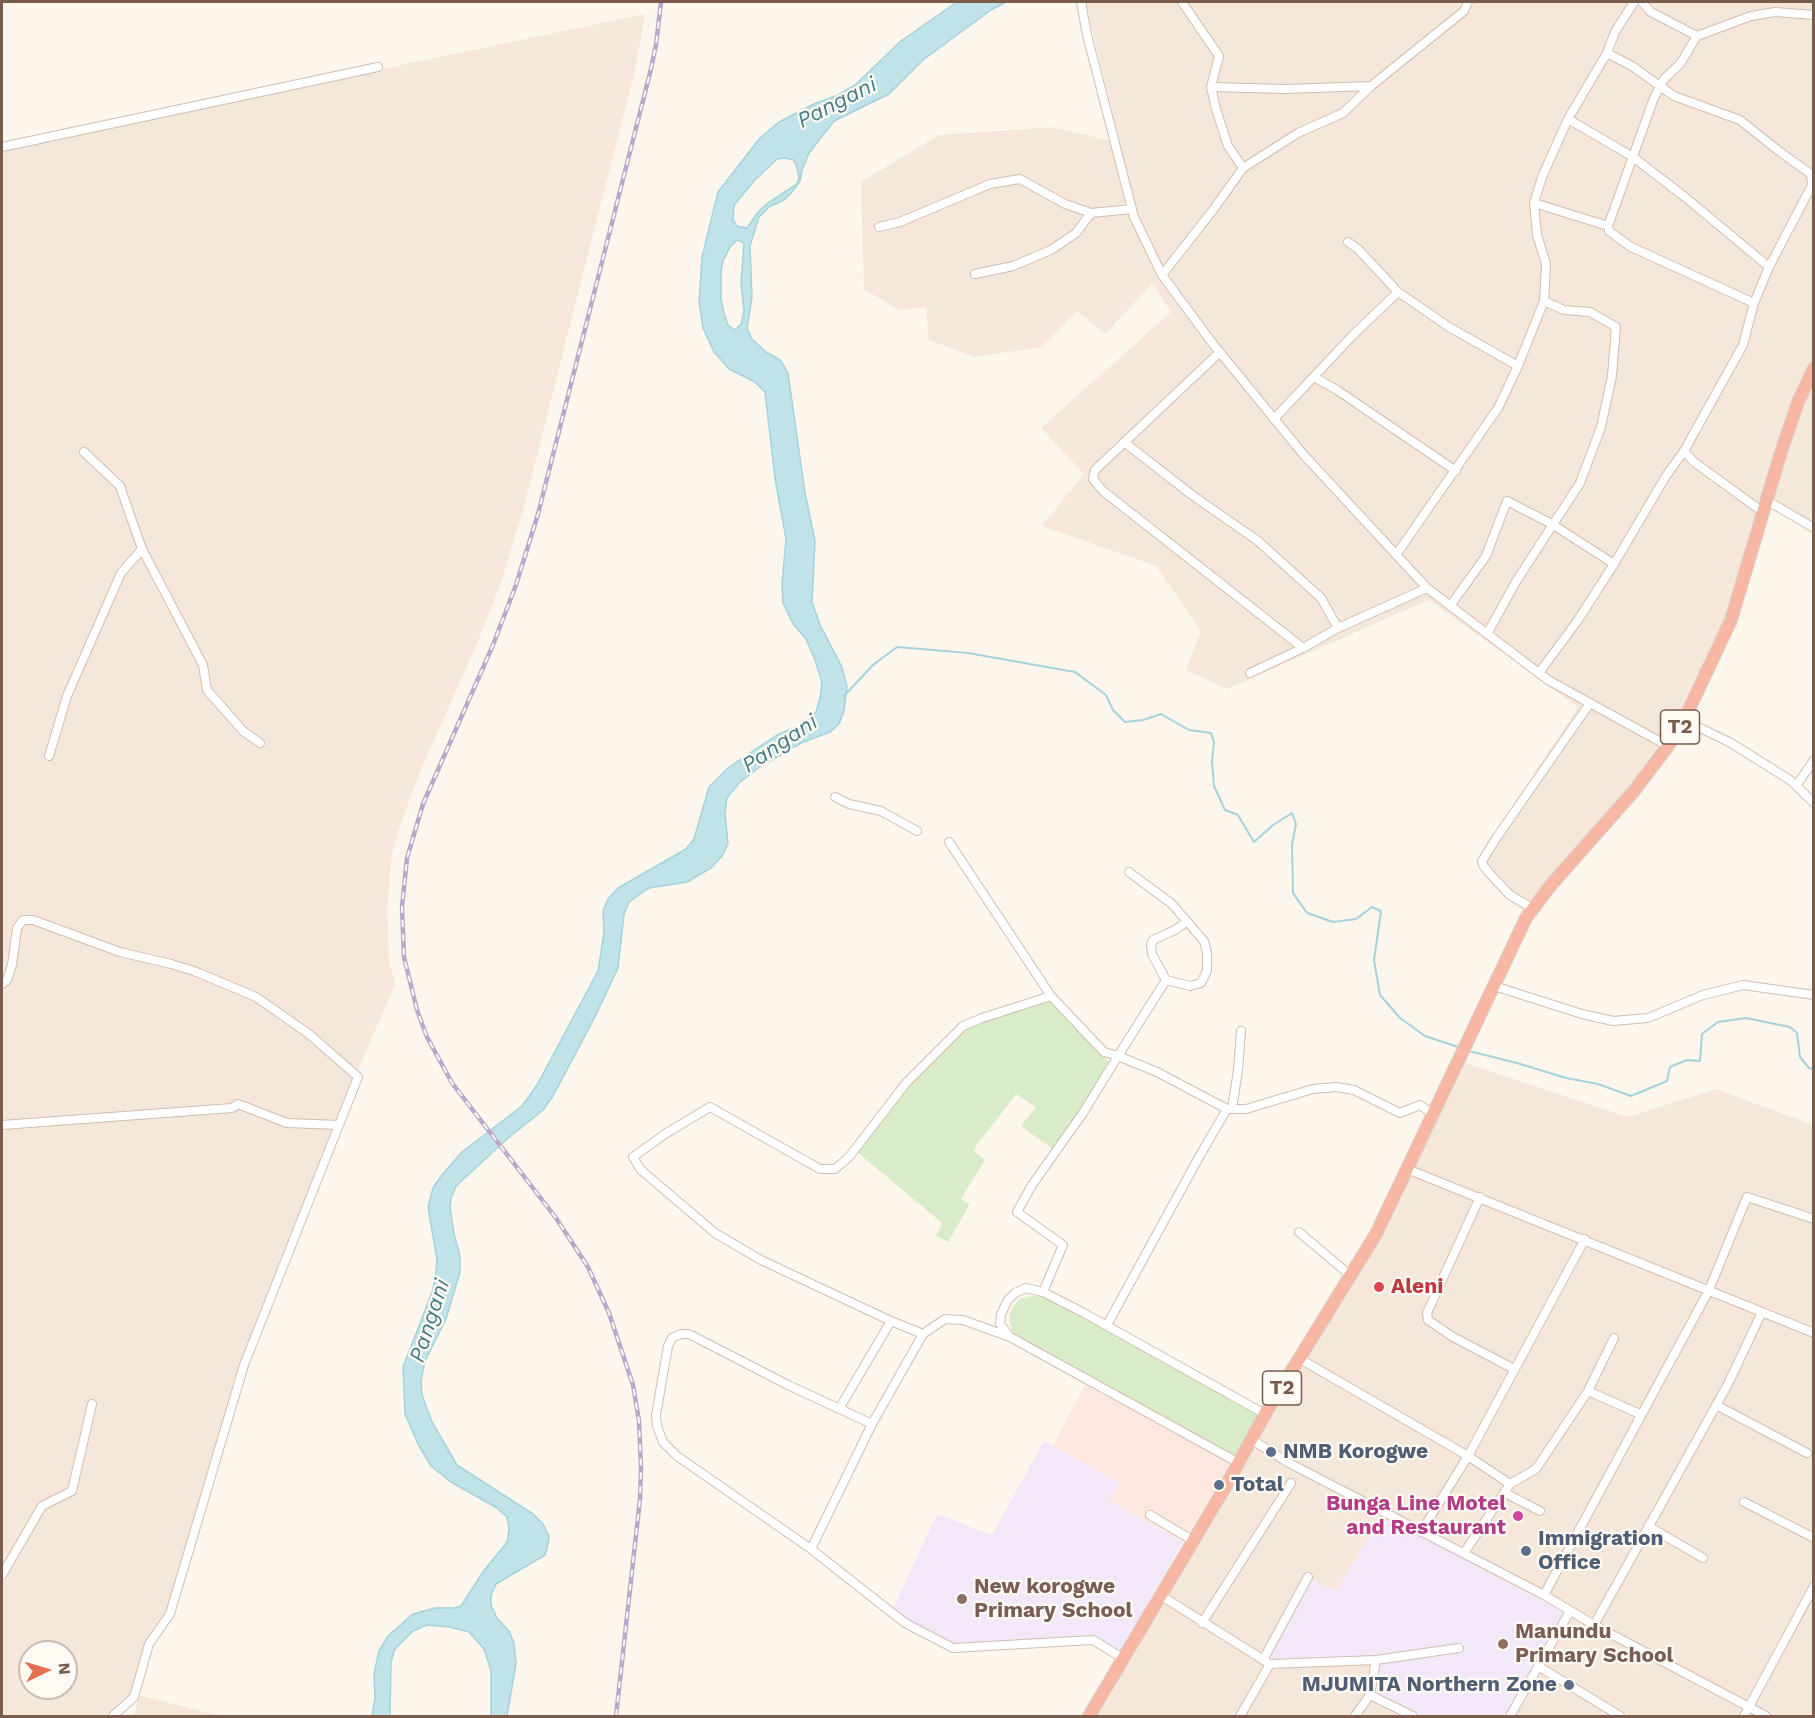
<!DOCTYPE html>
<style>
body{margin:0}
#map{position:relative;width:1815px;height:1718px;overflow:hidden;background:#fdf6ec;font-family:"Work Sans",sans-serif}
canvas{display:block}
.frame{position:absolute;inset:0;border:3px solid #7a5c4d;pointer-events:none}
.north{position:absolute;left:18px;top:1640px;width:60px;height:60px;box-sizing:border-box;background:#fffaf3;border:2px solid #cabbb1;border-radius:50%;rotate:85deg;font-size:16px;font-weight:700;line-height:24px;text-align:center;color:#7a5c4d}
.north::after{content:'';display:block;margin:auto;width:21px;height:27px;background:#e76f51;clip-path:polygon(50% 0,100% 100%,50% 72%,0 100%)}
</style>
<div id="map">
<canvas width="1815" height="1718"></canvas>
<div class="frame"></div>
<div class="north">N</div>
</div>
<script>
const c = document.querySelector('canvas').getContext('2d');
c.lineJoin = 'round';
function paint(path, color) {
  c.fillStyle = color;
  c.fill(path, 'evenodd');
}
function shape(rows) {
  const path = new Path2D();
  for (const r of rows) {
    path.moveTo(r[0], r[1]);
    for (let i = 2; i < r.length; i += 2) path.lineTo(r[i], r[i + 1]);
  }
  return path;
}
function strokePath(path, color, width, dash) {
  c.strokeStyle = color;
  c.lineWidth = width;
  c.lineCap = dash ? 'butt' : 'round';
  c.setLineDash(dash || []);
  c.stroke(path);
}
function label(font, color, halo, rows, align = 'center') {
  c.font = font + ' "Work Sans",sans-serif';
  c.lineWidth = 4.5;
  c.setLineDash([]);
  c.textBaseline = 'middle';
  c.strokeStyle = halo;
  c.fillStyle = color;
  for (const [text, x, y, turn = 0] of rows) {
    c.save();
    c.translate(x, y);
    c.rotate((+turn || 0) * Math.PI / 180);
    c.textAlign = isNaN(turn) ? turn : align;
    if (halo) c.strokeText(text, 0, 0);
    c.fillText(text, 0, 0);
    c.restore();
  }
}
const residential = shape([
 [1085,2,1813,2,1813,359,1795,400,1728,619,1665,744,1526,912,1508,900,1476,862,1578,707,1429,600,1227,689,1186,670,1201,631,1156,566,1042,526,1084,474,1041,428,1171,312,1152,284,1105,334,1077,311,1042,347,974,357,929,340,926,307,900,311,864,289,861,182,939,135,1051,127,1120,143],
 [645,14,635,70,523,510,502,580,479,639,422,767,399,828,392,855,387,907,389,960,395,985,355,1076,241,1364,168,1613,147,1642,132,1696,109,1716,2,1716,2,150,248,97],
 [30,1652,66,1652,66,1688,30,1688],
 [1813,376,1813,522,1771,497,1784,453],
 [1463,1062,1628,1117,1716,1089,1813,1125,1813,1716,1508,1716,1336,1592,1310,1579,1378,1657,1373,1693,1418,1716,1094,1716,1269,1417,1304,1361],
 [139,1695,221,1716,134,1716]
]);
const commercial = shape([
 [1085,1385,1231,1464,1183,1542,1108,1500,1119,1484,1053,1446]
]);
const education = shape([
 [1044,1441,1119,1483,1108,1500,1183,1542,1119,1653,1093,1637,953,1645,907,1621,893,1609,937,1514,992,1535],
 [1382,1515,1542,1598,1567,1613,1508,1716,1418,1716,1373,1693,1378,1660,1270,1662,1266,1660,1310,1579,1336,1591]
]);
const green = shape([
 [1051,1000,1111,1064,1054,1150,1021,1126,1036,1107,1016,1094,973,1150,985,1160,961,1199,970,1204,948,1242,936,1236,942,1223,856,1151,908,1085,965,1028,983,1020],
 [1042,1295,1083,1315,1258,1414,1235,1457,1012,1335,1009,1316,1014,1305,1020,1299,1027,1297]
]);
const water = shape([
 [957,2,1006,2,991,10,923,60,889,94,834,121,809,153,802,170,800,181,793,191,784,200,769,207,759,217,750,246,752,297,747,329,752,339,766,352,780,360,788,373,805,493,815,541,812,602,820,625,842,667,847,687,844,711,839,724,830,732,801,743,761,766,739,783,727,798,725,814,728,844,722,856,711,868,687,882,649,888,629,902,624,914,618,968,595,1017,553,1096,543,1110,507,1139,456,1186,451,1198,450,1207,454,1234,460,1256,460,1272,446,1319,425,1361,421,1381,422,1395,432,1422,457,1465,533,1514,543,1524,549,1536,548,1545,545,1555,496,1584,491,1596,491,1605,497,1618,509,1631,514,1643,516,1664,507,1716,491,1716,491,1671,484,1649,469,1632,449,1627,427,1625,413,1631,395,1649,391,1662,390,1716,372,1716,375,1698,374,1674,379,1651,388,1636,413,1614,435,1608,454,1608,461,1606,483,1572,507,1542,509,1529,507,1517,497,1508,451,1482,431,1466,418,1444,405,1414,403,1367,433,1290,436,1271,437,1260,428,1207,433,1188,441,1176,462,1152,522,1106,537,1085,598,971,604,933,603,911,608,899,618,888,686,849,694,839,709,787,728,768,744,757,777,735,805,723,816,712,820,698,822,682,815,660,806,639,793,624,783,603,782,584,786,539,775,478,765,392,755,382,729,369,714,352,703,328,699,302,702,257,718,192,760,138,779,122,814,104,838,95,855,85,901,41,957,2],
 [784,158,794,160,797,168,799,178,797,184,768,203,758,212,747,228,737,226,733,220,734,205,754,181,777,159,784,158],
 [737,240,744,243,741,283,744,311,741,324,735,330,728,325,724,313,721,299,721,272,723,261,730,247,737,240]
]);
const stream = shape([
 [844,696,873,665,897,647,968,653,1075,672,1106,695,1113,710,1125,722,1143,720,1161,714,1189,730,1211,733,1214,742,1212,761,1214,786,1225,810,1238,815,1254,842,1273,825,1292,813,1296,824,1292,845,1293,893,1307,913,1333,922,1356,919,1372,907,1381,911,1374,960,1380,995,1400,1018,1425,1036,1461,1048],
 [1469,1051,1517,1063,1566,1078,1598,1084,1631,1096,1667,1081,1670,1067,1687,1060,1700,1061,1702,1034,1718,1022,1746,1018,1790,1027,1797,1033,1800,1057,1809,1068,1814,1069]
]);
const minor = shape([
 [1081,2,1087,35,1134,217,1162,275,1213,344,1303,454,1427,588,1548,680,1668,746],
 [1182,2,1219,56,1211,87,1216,109,1228,146,1243,168],
 [1642,2,1651,12,1697,36],
 [1211,87,1285,89,1371,86],
 [1568,119,1633,157,1685,197,1769,267],
 [2,147,378,67],
 [1534,203,1608,226],
 [879,227,900,222,990,184,1020,179,1065,204,1091,213,1132,209],
 [1348,242,1358,249,1398,292,1449,327,1518,366],
 [975,274,1013,266,1051,250,1076,233,1091,213],
 [1162,275,1213,210,1243,168,1298,133,1343,113,1371,86,1464,11,1468,2],
 [1754,303,1631,247,1609,231,1608,226,1654,98,1664,79,1680,64,1697,36,1751,16,1775,12,1814,15],
 [1220,352,1095,470,1093,479,1103,491,1303,648],
 [1314,377,1337,390,1456,471],
 [1274,419,1353,335,1398,292],
 [1124,442,1192,495,1258,541,1321,598,1338,628],
 [1684,451,1694,462,1763,512],
 [1766,500,1814,528],
 [142,549,203,665,207,690,243,731,260,743],
 [1396,555,1498,408,1518,366,1544,301,1546,264,1537,235,1534,203,1542,177,1568,119,1607,53,1615,32,1634,2],
 [1450,606,1486,556,1507,501,1552,524,1614,564],
 [1487,634,1517,580,1580,483,1601,427,1612,376,1616,327,1590,312,1564,310,1544,301],
 [1250,673,1303,648,1338,628,1427,588],
 [1539,673,1578,620,1614,564,1666,476,1684,451,1743,345,1754,303,1769,267,1812,185,1811,174,1780,152,1740,120,1674,96,1632,66,1607,53],
 [1684,720,1731,743,1790,780,1814,803],
 [49,756,67,696,121,573,142,549,120,486,84,452],
 [1796,786,1814,760],
 [835,797,849,804,881,811,917,831],
 [949,842,1051,996,1104,1052,1118,1056,1166,980],
 [1129,872,1172,904,1204,941,1207,953,1207,971,1201,983,1190,986,1166,980,1152,954,1151,945,1153,940,1175,930,1186,922],
 [1532,908,1510,895,1490,874,1483,865,1482,861,1497,837,1590,703],
 [2,984,7,980,12,965,17,928,23,920,33,920,120,952,171,964,194,971,256,997,309,1034,358,1077,244,1365,170,1614,149,1644,134,1697,113,1716],
 [1494,986,1582,1014,1613,1021,1648,1018,1703,995,1743,985,1814,995],
 [1232,1109,1238,1070,1241,1031],
 [2,1125,232,1108,238,1104,287,1123,339,1125],
 [1407,1169,1814,1333],
 [1480,1197,1427,1313,1428,1320,1453,1337,1514,1369],
 [1299,1232,1351,1276],
 [1043,1292,1063,1245,1017,1212,1032,1185,1083,1113,1118,1056,1157,1072,1227,1109,1246,1109,1313,1089,1336,1087,1354,1090,1400,1113,1420,1105,1433,1114],
 [1107,1325,1199,1157,1227,1109],
 [923,1334,891,1321,761,1260,715,1233,641,1170,633,1157,665,1134,710,1107,820,1169,835,1169,849,1157,906,1083,963,1026,982,1018,1051,996],
 [1010,1337,1000,1324,1001,1314,1008,1300,1015,1293,1026,1288,1043,1292,1084,1313,1265,1414],
 [1300,1359,1468,1456,1585,1239],
 [1588,1391,1614,1338],
 [1716,1405,1807,1453],
 [839,1409,891,1321],
 [872,1424,786,1384,689,1334,681,1334,672,1338,668,1346,656,1415,657,1426,663,1442,677,1456,811,1549,905,1623,953,1648,1093,1640,1124,1659],
 [1252,1440,1289,1463,1544,1595,1594,1625,1766,1716],
 [1505,1493,1540,1511],
 [1744,1502,1814,1538],
 [1150,1515,1192,1540],
 [1648,1526,1703,1558],
 [1421,1532,1468,1456,1510,1484],
 [811,1549,872,1424,923,1334,945,1319,963,1320,1010,1337,1239,1463],
 [1464,1553,1510,1484,1536,1469,1588,1391,1640,1414],
 [2,1575,42,1506,72,1491,92,1404],
 [1160,1595,1270,1664,1376,1660,1459,1648],
 [1544,1595,1709,1290,1747,1197,1814,1219],
 [1202,1623,1291,1483],
 [1594,1625,1728,1384,1762,1312],
 [1263,1660,1308,1577],
 [1538,1666,1620,1716],
 [1370,1695,1413,1716],
 [1240,1716,1270,1664],
 [1355,1716,1370,1695,1376,1660],
 [1510,1716,1570,1611],
 [1744,1716,1814,1586]
]);
const highway = shape([
 [1089,1716,1227,1484,1265,1414,1376,1234,1526,918,1551,885,1634,791,1668,746,1684,720,1731,620,1781,452,1798,402,1814,368]
]);
const rail = shape([
 [616,1716,640,1499,641,1469,639,1421,633,1385,609,1313,588,1267,556,1218,452,1083,427,1037,417,1010,404,957,402,907,407,858,423,804,493,645,516,585,538,514,650,73,656,45,661,2]
]);
const markers = [
 [1379,1287,6,"#e0444e"],
 [1271,1452,6,"#5c6f8a"],
 [1219,1485,6,"#5c6f8a"],
 [1518,1516,6,"#d1479c"],
 [1526,1551,6,"#5c6f8a"],
 [962,1599,6,"#8d6e63"],
 [1503,1644,6,"#8d6e63"],
 [1569,1685,6,"#5c6f8a"]
];
const shields = [
 [1680,727,39],
 [1282,1388,39]
];
const shieldNames = [
 ["T2",1680,727],
 ["T2",1282,1388]
];
const healthNames = [
 ["Aleni",1391,1287]
];
const serviceNames = [
 ["NMB Korogwe",1283,1452],
 ["Total",1231,1485],
 ["Immigration",1538,1539],
 ["Office",1538,1563],
 ["MJUMITA Northern Zone",1557,1685,"right"]
];
const hotelNames = [
 ["Bunga Line Motel",1506,1504],
 ["and Restaurant",1506,1528]
];
const educationNames = [
 ["New korogwe",974,1587],
 ["Primary School",974,1611],
 ["Manundu",1515,1632],
 ["Primary School",1515,1656]
];
const waterNames = [
 ["Pangani",837,103,-27],
 ["Pangani",780,744,-34],
 ["Pangani",430,1321,-72]
];
paint(residential, '#f5e8da');
paint(commercial, '#fde8e0');
paint(education, '#f3e8fa');
paint(green, '#d8ecc9');
paint(water, '#bfe3e8');
strokePath(water, '#a5d3da', 1.5);
strokePath(stream, '#a5d3da', 2);
strokePath(minor, '#d1beb0', 10);
strokePath(highway, '#dad1cd', 14);
strokePath(minor, '#fff', 8);
strokePath(highway, '#f7b7a3', 12);
strokePath(rail, '#b9a8c9', 4.5);
strokePath(rail, '#fffaf3', 2, [7]);
for (const [x, y, r, color] of markers) {
  const dot = new Path2D();
  dot.arc(x, y, r, 0, 2 * Math.PI);
  c.fillStyle = color;
  c.fill(dot);
  strokePath(dot, '#fffaf3', 2);
}
for (const [x, y, w] of shields) {
  const box = new Path2D();
  box.roundRect(x - w / 2, y - 17, w, 34, 4.5);
  c.fillStyle = '#fffaf3';
  c.fill(box);
  strokePath(box, '#7a5c4d', 1.5);
}
label('bold 20px', '#7a5c4d', null, shieldNames);
label('bold 21px', '#be3a42', '#fffaf3', healthNames, 'left');
label('bold 21px', '#4e5e75', '#fffaf3', serviceNames, 'left');
label('bold 21px', '#b23c85', '#fffaf3', hotelNames, 'right');
label('bold 21px', '#785e54', '#fffaf3', educationNames, 'left');
label('italic 22px', '#437c86', '#fffaf3', waterNames);
</script>
